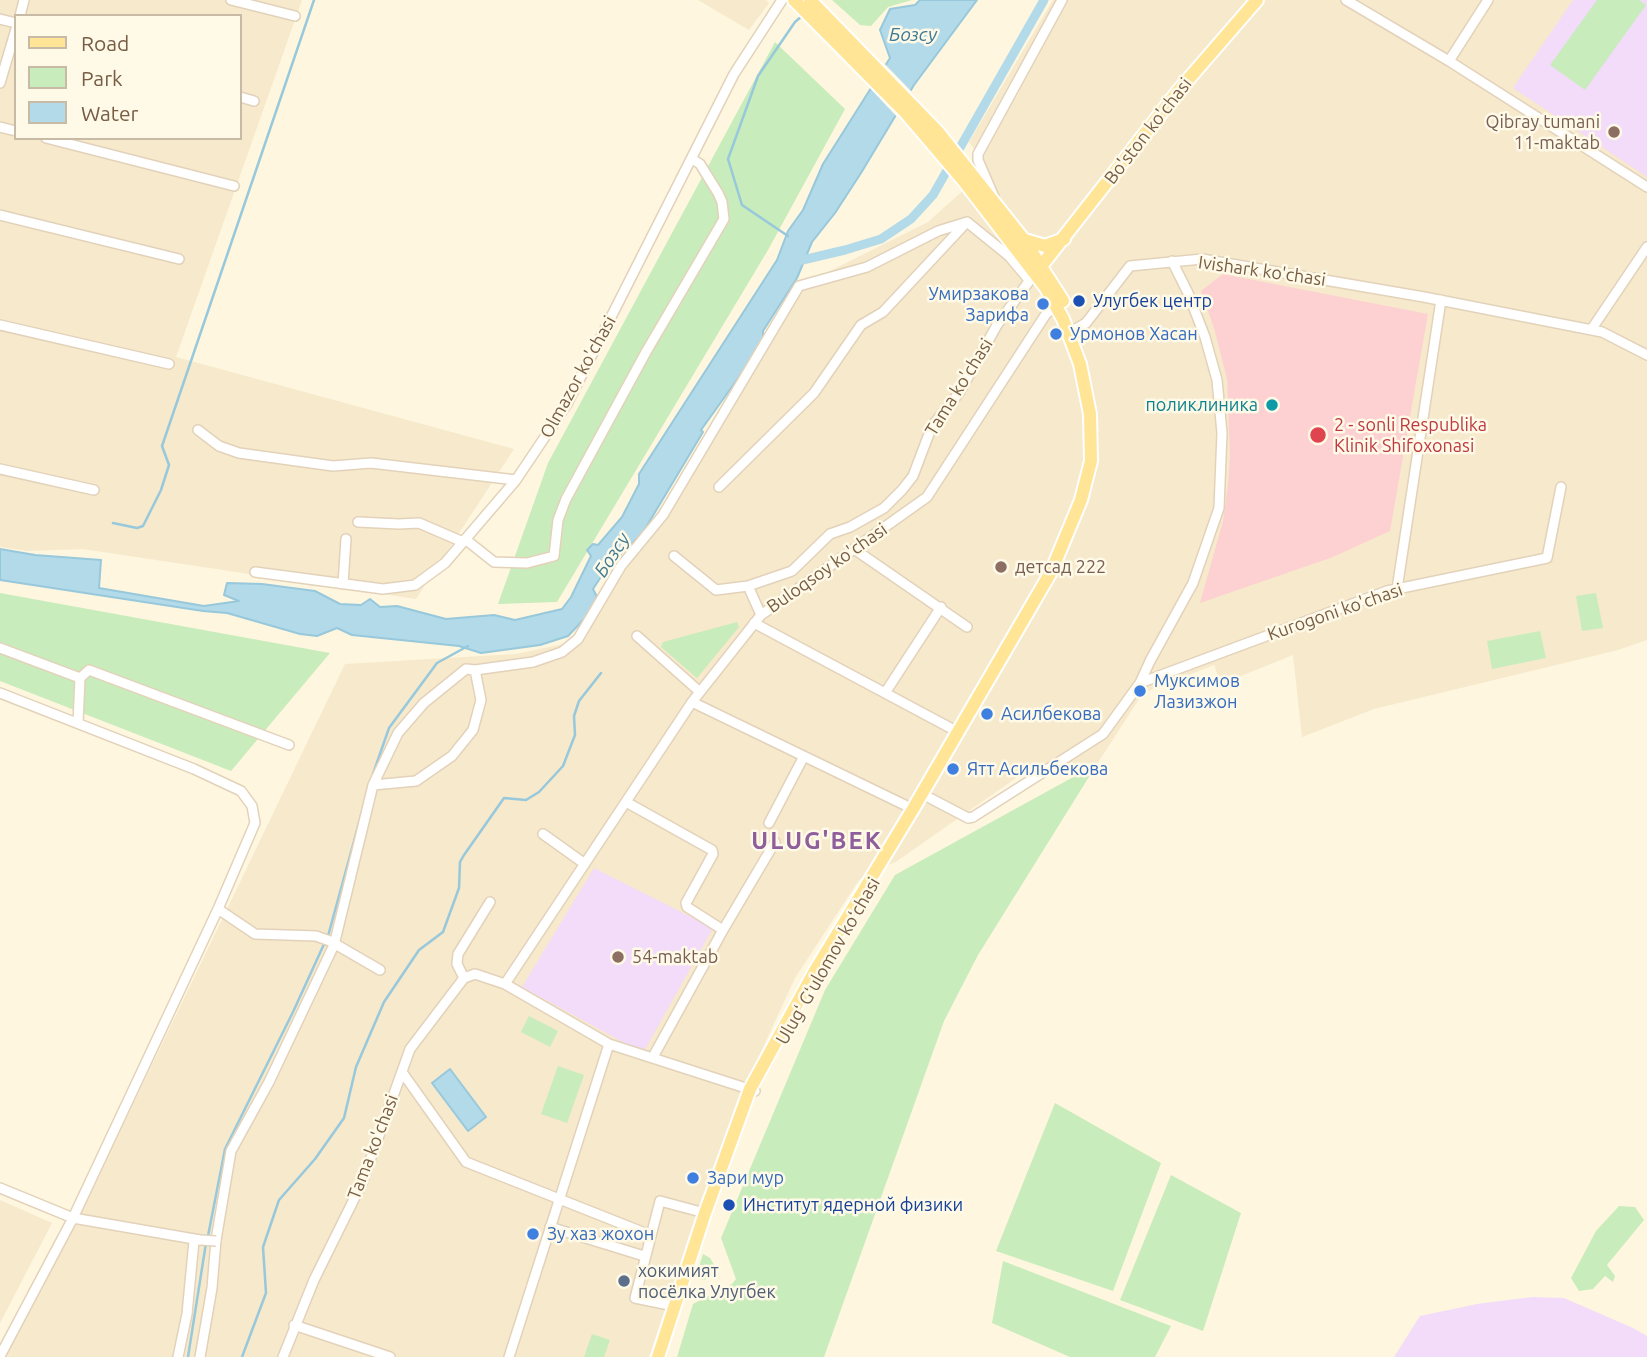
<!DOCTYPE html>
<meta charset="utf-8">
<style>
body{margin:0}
#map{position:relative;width:1647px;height:1357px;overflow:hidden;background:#fef6de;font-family:Ubuntu,sans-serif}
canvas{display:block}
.legend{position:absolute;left:14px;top:14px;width:228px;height:126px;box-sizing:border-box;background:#fff9e7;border:2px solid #c8bba6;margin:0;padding:9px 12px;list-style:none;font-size:21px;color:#765d44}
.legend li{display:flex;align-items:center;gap:14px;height:35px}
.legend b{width:35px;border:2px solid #c8bba6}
</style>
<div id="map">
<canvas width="1647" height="1357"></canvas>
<ul class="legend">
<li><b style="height:9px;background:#ffe595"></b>Road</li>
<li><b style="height:19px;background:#c9ecbc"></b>Park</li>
<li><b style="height:19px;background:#b2dae9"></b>Water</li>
</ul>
</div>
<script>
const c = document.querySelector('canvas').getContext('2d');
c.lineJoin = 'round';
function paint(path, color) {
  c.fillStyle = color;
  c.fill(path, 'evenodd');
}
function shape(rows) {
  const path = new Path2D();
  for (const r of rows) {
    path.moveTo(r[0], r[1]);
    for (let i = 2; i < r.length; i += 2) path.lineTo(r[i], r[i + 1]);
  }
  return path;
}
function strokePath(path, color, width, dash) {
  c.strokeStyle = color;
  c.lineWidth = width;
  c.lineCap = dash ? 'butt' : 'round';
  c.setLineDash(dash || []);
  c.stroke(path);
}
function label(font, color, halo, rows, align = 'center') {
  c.font = font + ' Ubuntu,sans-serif';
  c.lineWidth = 5;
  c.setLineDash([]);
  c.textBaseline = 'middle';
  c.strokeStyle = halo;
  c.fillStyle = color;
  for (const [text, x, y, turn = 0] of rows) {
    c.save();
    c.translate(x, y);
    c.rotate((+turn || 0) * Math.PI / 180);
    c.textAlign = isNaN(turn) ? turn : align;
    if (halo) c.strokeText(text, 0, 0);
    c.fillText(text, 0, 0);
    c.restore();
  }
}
const residential = shape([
 [0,0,302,0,176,357,514,449,416,599,83,549,28,551,0,547],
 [16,16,240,16,240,138,16,138],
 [698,0,766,0,769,3,749,30],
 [1053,0,1647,0,1647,640,1618,650,1374,709,1302,737,1293,655,1221,684,1214,665,1143,693,1097,764,1026,771,897,861,859,880,795,978,736,1106,696,1216,649,1357,4,1357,112,1148,345,664,516,654,578,641,800,286,928,222,988,168,969,142],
 [0,1200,52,1223,0,1323]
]);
const education = shape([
 [1573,0,1647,0,1647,177,1513,88],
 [594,868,713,928,643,1053,522,987],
 [1532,1297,1564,1298,1633,1328,1647,1336,1647,1357,1394,1357,1420,1316,1477,1304]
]);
const medical = shape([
 [1223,274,1428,314,1390,531,1333,557,1200,603,1223,521,1228,484,1230,456,1227,379,1214,328,1201,291]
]);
const green = shape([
 [832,0,912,0,888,7,871,26,860,25],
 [1597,0,1639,0,1646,5,1585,90,1550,65],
 [775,42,845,109,768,250,557,602,498,604,548,463],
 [0,593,330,653,231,771,0,681],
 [1596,593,1603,628,1582,631,1576,596],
 [737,622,739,627,697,678,661,647,663,642],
 [1540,631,1546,658,1492,669,1487,641],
 [1097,764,978,955,944,1021,824,1357,677,1357,693,1304,732,1284,736,1279,721,1238,825,990,895,875],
 [529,1016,558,1031,550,1047,521,1032],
 [558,1066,584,1075,567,1123,541,1114],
 [1055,1103,1161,1163,1113,1291,996,1251],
 [1171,1175,1241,1213,1203,1331,1120,1300],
 [1619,1206,1635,1207,1644,1220,1607,1265,1615,1276,1613,1282,1605,1276,1593,1289,1579,1291,1571,1278,1596,1231],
 [703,1254,710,1258,716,1268,716,1274,708,1279,701,1280,696,1277],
 [1003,1261,1171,1326,1155,1357,1070,1357,992,1323],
 [592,1334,610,1340,604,1357,584,1357]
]);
const water = shape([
 [920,0,977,0,914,85,861,173,835,213,812,242,797,278,763,331,763,339,749,363,701,430,703,432,642,534,608,566,593,589,597,597,587,616,568,636,540,645,481,653,459,646,352,635,337,628,317,636,300,634,227,613,203,611,0,580,0,549,35,555,101,560,99,588,204,606,239,601,224,595,227,583,262,584,315,591,340,604,361,605,370,599,380,607,397,606,446,619,494,615,515,620,562,609,571,597,591,556,587,550,593,544,598,545,622,517,639,484,639,474,777,260,788,231,803,210,823,164,890,58,880,30,890,9,915,5,920,0],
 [450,1069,486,1117,468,1131,432,1083,450,1069]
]);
const pier = shape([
 [883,62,913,93,897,117,868,86]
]);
const stream = shape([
 [788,236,742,205,728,159,758,76,795,22,802,16],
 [113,523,137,528,143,526,161,490,169,465,162,446,314,0],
 [373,774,389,728,437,663,468,646],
 [328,936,365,801],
 [208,1236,225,1149,293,1012,325,942],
 [188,1357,206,1243],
 [242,1357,266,1293,263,1247,279,1200,315,1159,344,1118,356,1067,384,1002,419,950,443,932,459,888,460,862,464,855,504,798,526,800,539,792,563,766,575,735,574,716,579,701,601,673]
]);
const canal = shape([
 [794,262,845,250,881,239,911,219,933,195,1044,0]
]);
const minor = shape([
 [231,0,295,16],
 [1346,0,1449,61,1647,187],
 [20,16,24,0],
 [0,19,16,23],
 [1449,61,1488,0],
 [0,83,16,29],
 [240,97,254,101],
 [0,127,16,131],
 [46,138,234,186],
 [994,197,978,160,978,154,1062,0],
 [0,215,179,259],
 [967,222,1009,256,1029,280],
 [0,325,169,364],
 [1591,330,1647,247],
 [1069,333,1086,323,1130,266,1202,259,1424,297,1602,332,1647,355],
 [198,430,219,446,239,453,333,466,371,463,516,480],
 [0,469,94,490],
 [719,487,814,393,861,325,883,312,966,223],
 [358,522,399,524,419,523,463,542],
 [465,539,494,562,527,563,554,556,558,520,566,499,646,352,724,219,722,202,718,193,700,164,692,159],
 [854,549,967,627],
 [674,556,716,590,748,586,792,571,830,534,850,527,884,508,902,490,913,476,932,426,959,393,997,325,1035,273],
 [255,572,383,589,415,585,445,563,516,480,567,404,734,74,782,0],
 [343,584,346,539],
 [748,586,761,615],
 [1397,589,1441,300],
 [754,623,958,732],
 [637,636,700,692],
 [0,648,80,678],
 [1140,683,1387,591,1547,558,1561,487],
 [0,693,194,769,241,791,252,806,255,823,218,909,73,1218,0,1356],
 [885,693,941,607],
 [692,702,913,809],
 [78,723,80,678,89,670,289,745],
 [373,785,416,781,452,756,473,730,481,700,475,670],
 [926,796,968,818,973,817,1103,734,1140,683,1150,661,1193,583,1219,508,1222,433,1217,380,1205,337,1188,293,1172,261],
 [626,802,712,850,713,854,686,903,687,907,723,930],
 [769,823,803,758],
 [543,834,585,864],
 [218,909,255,934,316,936,330,941,380,970],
 [464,978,475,974,505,984,609,1044,755,1091],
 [464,978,457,964,458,954,490,902],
 [505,984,692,702,761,615,927,497,1046,314,1059,304],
 [653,1057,723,930,775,842],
 [402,1072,466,1162,650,1235],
 [0,1188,73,1218,200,1240],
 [550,1227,644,1256],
 [674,1306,635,1298,660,1201,705,1213],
 [294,1325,390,1357],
 [178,1357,187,1314,194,1241],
 [200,1357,212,1288,216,1240,231,1151,269,1082,334,945,373,785,398,733,424,703,466,669,475,670,533,662,562,652,578,639,621,566,663,515,799,286,867,267,938,231,967,222],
 [283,1357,314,1280,362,1183,410,1049,464,978],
 [509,1357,609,1044]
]);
const major = shape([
 [810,0,938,132,1024,240,1063,301],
 [1025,240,1045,246,1064,239],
 [1038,270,1179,90,1257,0],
 [658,1357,705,1213,750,1089,816,969,913,809,1051,572,1081,500,1091,461,1090,414,1080,364,1063,319,1046,288,963,180,906,113,794,0]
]);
const minorBridge = shape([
 [200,1240,216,1241]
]);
const markers = [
 [1614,132,7,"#8d6e63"],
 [1079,301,7,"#1a4fb4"],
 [1043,304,7,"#3f7fe0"],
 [1056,334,7,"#3f7fe0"],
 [1272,405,7,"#0f9aa8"],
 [1318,435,9,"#e0444e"],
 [1001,567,7,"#8d6e63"],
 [1140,691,7,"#3f7fe0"],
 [987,714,7,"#3f7fe0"],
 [953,769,7,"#3f7fe0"],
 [618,957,7,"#8d6e63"],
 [693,1178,7,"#3f7fe0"],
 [729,1205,7,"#1a4fb4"],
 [533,1234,7,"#3f7fe0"],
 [624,1281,7,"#5c6f8a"]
];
const educationNames = [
 ["Qibray tumani",1600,122,"right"],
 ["11-maktab",1600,143,"right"],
 ["детсад 222",1015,567],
 ["54-maktab",632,957]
];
const streetNames = [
 ["Bo'ston ko'chasi",1148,131,-52],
 ["Ivishark ko'chasi",1262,271,8],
 ["Olmazor ko'chasi",578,377,-61],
 ["Tama ko'chasi",959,387,-58],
 ["Buloqsoy ko'chasi",827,568,-35],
 ["Kurogoni ko'chasi",1335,612,-19],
 ["Ulugʻ Gʻulomov koʻchasi",828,961,-60],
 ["Tama ko'chasi",373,1147,-69]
];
const shopNames = [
 ["Умирзакова",1029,294,"right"],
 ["Зарифа",1029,315,"right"],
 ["Урмонов Хасан",1070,334],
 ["Муксимов",1154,681],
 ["Лазизжон",1154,702],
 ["Асилбекова",1001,714],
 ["Ятт Асильбекова",967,769],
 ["Зари мур",707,1178],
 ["Зу хаз жохон",547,1234]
];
const transitNames = [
 ["Улугбек центр",1093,301],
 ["Институт ядерной физики",743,1205]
];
const cultureNames = [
 ["поликлиника",1258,405]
];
const healthNames = [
 ["2 - sonli Respublika",1334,425],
 ["Klinik Shifoxonasi",1334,446]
];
const serviceNames = [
 ["хокимият",638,1271],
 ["посёлка Улугбек",638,1292]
];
const waterNames = [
 ["Бозсу",913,35],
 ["Бозсу",612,555,-57]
];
const districtNames = [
 ["ULUG'BEK",817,841]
];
paint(residential, '#f6e9cc');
paint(education, '#f3dbfa');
paint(medical, '#fdd1d1');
paint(green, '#c9ecbc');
paint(water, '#b2dae9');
strokePath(water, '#97c8db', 2);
paint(pier, '#fef6de');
strokePath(stream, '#97c8db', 2.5);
strokePath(canal, '#b2dae9', 9);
strokePath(minor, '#e3d2ba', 12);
strokePath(major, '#fff', 16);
strokePath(minor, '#fff', 9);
strokePath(major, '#ffe595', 12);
strokePath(minorBridge, '#e3d2ba', 12, []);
strokePath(minorBridge, '#fff', 9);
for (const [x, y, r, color] of markers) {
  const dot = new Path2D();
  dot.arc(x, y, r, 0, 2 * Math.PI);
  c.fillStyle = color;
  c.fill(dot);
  strokePath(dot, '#fff9e7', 2.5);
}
label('18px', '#785e54', '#fff9e7', educationNames, 'left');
label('18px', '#765d44', '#fff9e7', streetNames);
label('18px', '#366cbe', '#fff9e7', shopNames, 'left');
label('18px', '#164399', '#fff9e7', transitNames, 'left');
label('18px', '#0d838f', '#fff9e7', cultureNames, 'right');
label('18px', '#be3a42', '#fff9e7', healthNames, 'left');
label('18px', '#4e5e75', '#fff9e7', serviceNames, 'left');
label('italic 19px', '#3f7a94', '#fff9e7', waterNames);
c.letterSpacing = '2px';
label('bold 24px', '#8e5f9a', '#fff9e7', districtNames);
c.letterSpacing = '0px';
</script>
